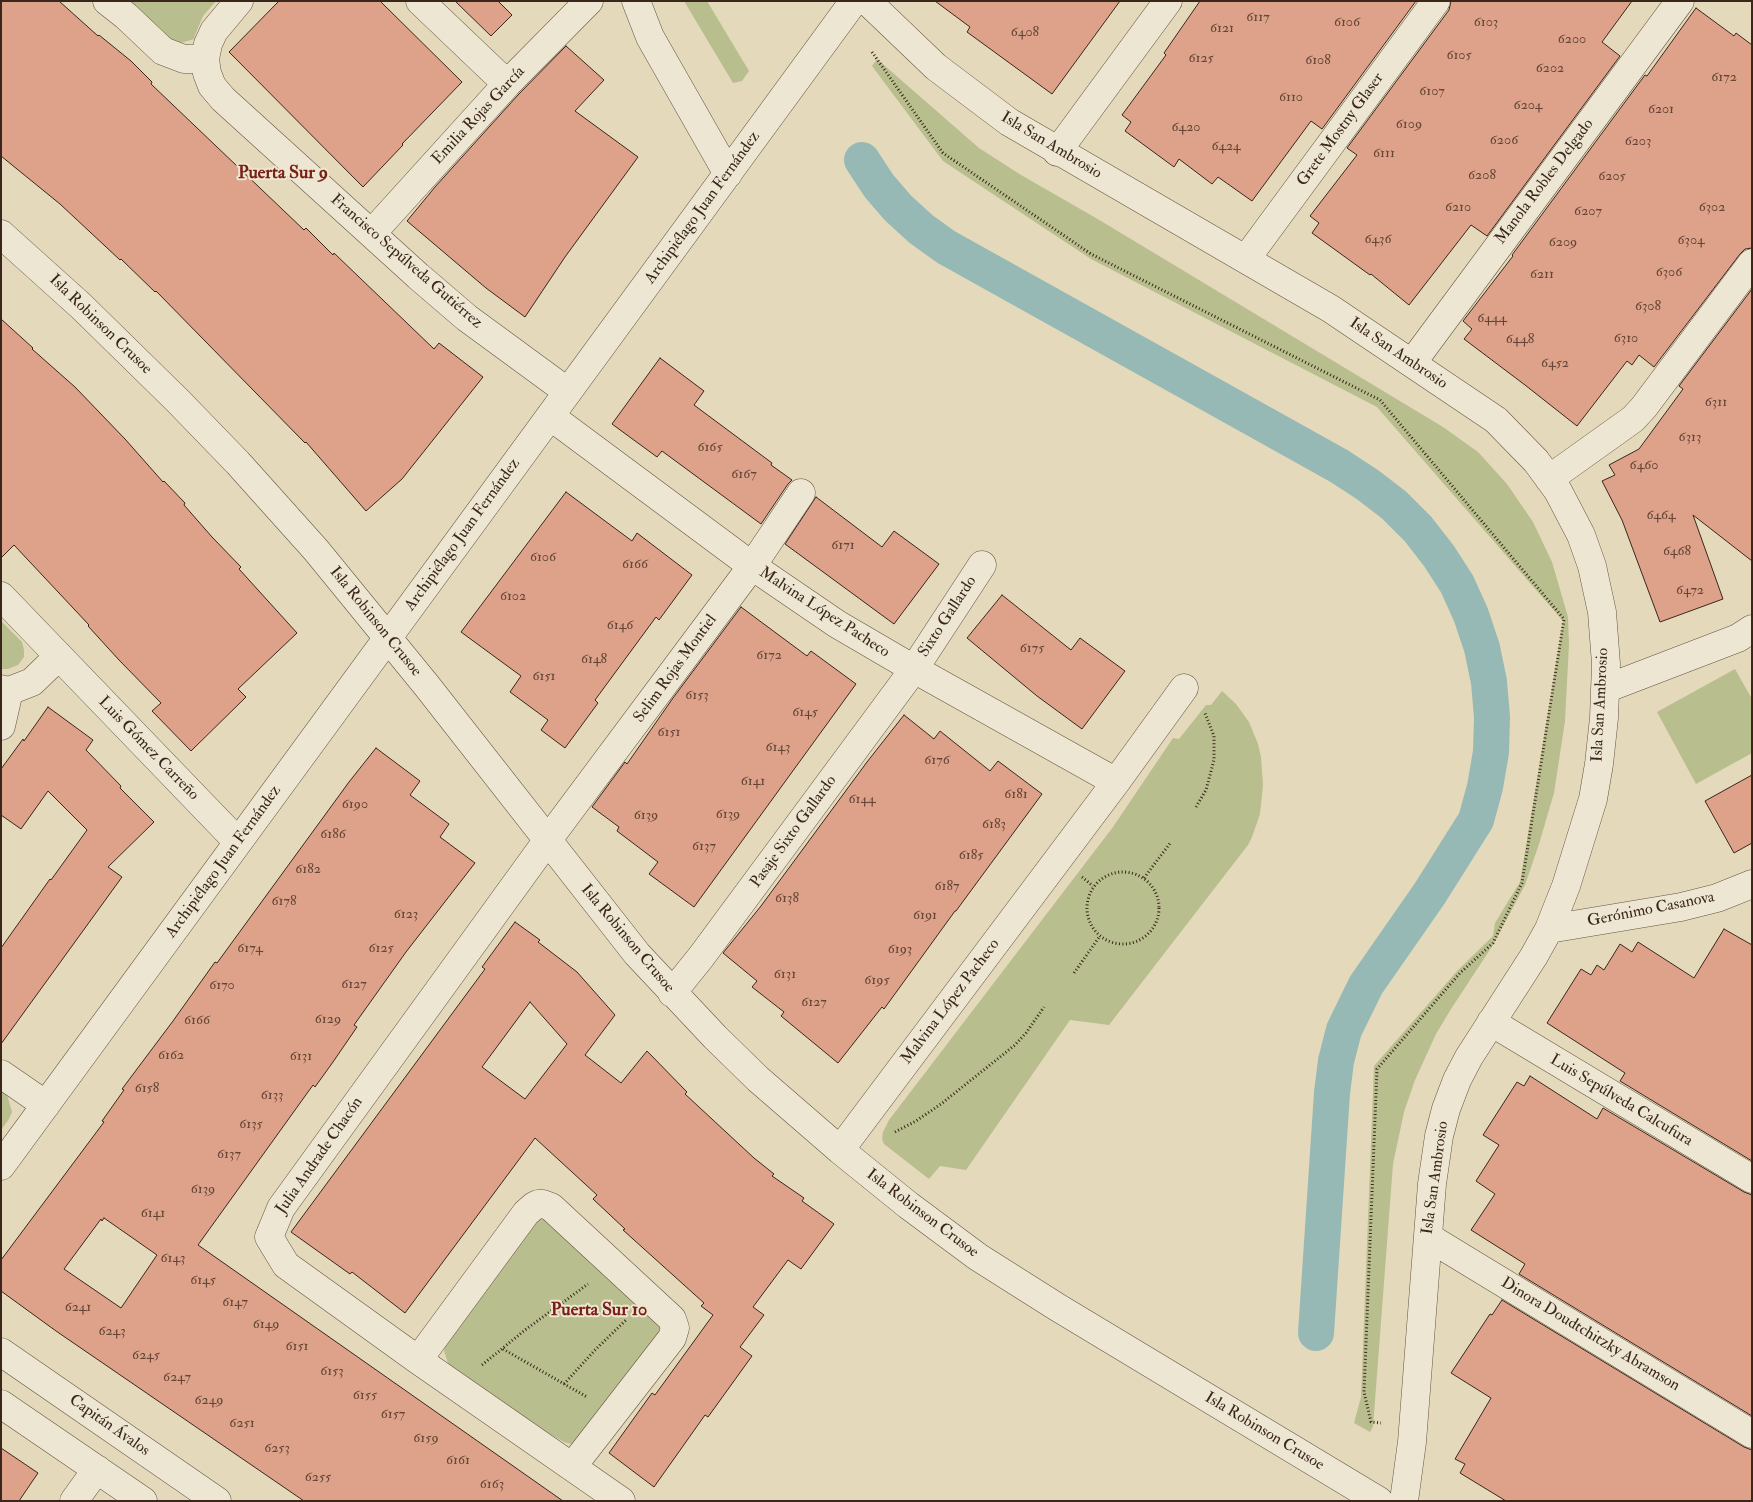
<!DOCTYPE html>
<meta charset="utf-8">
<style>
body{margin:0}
#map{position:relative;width:1753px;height:1502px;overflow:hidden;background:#e4d9ba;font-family:"IM FELL Double Pica",serif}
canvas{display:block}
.frame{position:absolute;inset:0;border:2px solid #3b261b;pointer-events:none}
</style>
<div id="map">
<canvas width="1753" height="1502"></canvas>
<div class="frame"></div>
</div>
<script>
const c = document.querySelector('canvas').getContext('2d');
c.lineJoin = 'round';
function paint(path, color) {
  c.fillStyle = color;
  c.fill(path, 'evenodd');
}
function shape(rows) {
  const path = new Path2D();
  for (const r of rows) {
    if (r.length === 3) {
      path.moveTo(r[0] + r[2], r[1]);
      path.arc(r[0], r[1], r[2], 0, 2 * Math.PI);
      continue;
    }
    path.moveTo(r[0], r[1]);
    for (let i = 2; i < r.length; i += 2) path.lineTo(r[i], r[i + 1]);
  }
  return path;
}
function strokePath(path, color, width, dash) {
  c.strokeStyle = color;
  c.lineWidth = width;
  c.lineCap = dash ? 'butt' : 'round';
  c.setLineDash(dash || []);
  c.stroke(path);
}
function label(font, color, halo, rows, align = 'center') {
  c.font = font + ' "IM FELL Double Pica",serif';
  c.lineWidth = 4;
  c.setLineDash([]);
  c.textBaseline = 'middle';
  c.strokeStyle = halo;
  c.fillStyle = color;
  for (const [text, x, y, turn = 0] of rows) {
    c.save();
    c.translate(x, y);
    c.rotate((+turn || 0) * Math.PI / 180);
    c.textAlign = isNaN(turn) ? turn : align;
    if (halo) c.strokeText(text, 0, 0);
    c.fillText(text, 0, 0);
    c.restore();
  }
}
const green = shape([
 [124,1,216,1,203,16,195,35,194,39,174,45],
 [684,1,707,1,749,71,742,81,733,83],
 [877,59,979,148,1021,175,1096,218,1443,427,1478,452,1507,484,1533,522,1552,562,1568,617,1569,644,1565,721,1554,793,1539,844,1525,885,1493,945,1451,1009,1436,1034,1415,1080,1404,1112,1393,1164,1373,1427,1370,1432,1354,1423,1361,1397,1374,1066,1458,970,1493,936,1495,923,1520,882,1563,621,1377,407,1091,259,943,161,872,66],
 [1,621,22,642,24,650,24,657,18,665,8,669,1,669],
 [1735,669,1752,699,1752,753,1696,784,1657,712],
 [1222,691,1236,704,1249,722,1258,744,1261,757,1263,785,1260,814,1252,837,1248,845,1109,1025,1070,1020,966,1170,940,1166,929,1179,884,1144,882,1139,883,1132,889,1120,1113,827,1173,738,1179,739,1206,705,1211,705],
 [1,1086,6,1091,12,1112,9,1119,1,1130],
 [539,1215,543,1215,663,1328,575,1443,571,1444,564,1442,546,1432,453,1368,448,1363,444,1351,445,1344]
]);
const canal = shape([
 [862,160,879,186,898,208,921,229,946,247,1339,466,1368,485,1394,505,1418,529,1439,556,1457,584,1471,615,1482,648,1489,682,1492,717,1491,752,1485,787,1476,820,1430,893,1366,985,1344,1030,1336,1061,1332,1093,1316,1333]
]);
const building = shape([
 [1,1,59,1,98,36,99,35,131,61,152,82,151,84,304,230,306,228,333,255,334,253,434,349,439,343,483,377,402,479,366,511,306,442,305,443,156,291,155,292,121,259,120,260,60,204,1,156,1,1],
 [279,1,380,1,462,82,402,144,403,145,363,187,229,52,279,1],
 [455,1,498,1,512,15,491,36,455,1],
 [935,1,1120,1,1052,94,967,32,970,27,935,1],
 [1200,1,1416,1,1322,129,1311,121,1252,201,1218,177,1212,184,1179,159,1174,167,1125,131,1131,122,1122,115,1166,55,1164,53,1200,1],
 [1451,1,1632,1,1602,42,1620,56,1487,236,1471,225,1409,305,1371,274,1370,275,1312,233,1319,223,1310,216,1357,155,1347,148,1449,10,1451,1],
 [1696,8,1734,36,1736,33,1752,45,1752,248,1745,249,1740,254,1654,367,1639,355,1632,365,1627,361,1577,426,1525,385,1464,339,1472,329,1463,321,1513,256,1512,255,1645,75,1647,76,1696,8],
 [566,46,604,80,575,111,638,157,565,257,525,317,486,288,407,221,435,187,518,95,566,46],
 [1752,289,1752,561,1693,515,1723,599,1660,622,1622,520,1602,481,1615,475,1609,465,1639,449,1683,389,1679,386,1752,289],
 [1,319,33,348,32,349,75,387,125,439,163,482,164,481,185,503,184,505,212,537,241,567,239,569,297,633,238,689,246,697,191,751,152,711,161,703,119,660,88,626,89,625,14,545,1,558,1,319],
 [660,358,704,391,694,405,772,463,771,465,792,480,788,484,761,524,662,451,657,457,612,424,660,358],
 [566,492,632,541,637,533,692,575,659,620,656,617,595,700,598,703,565,748,541,730,548,720,510,692,521,676,461,632,566,492],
 [816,497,882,547,894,531,939,564,894,624,785,544,816,497],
 [1002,595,1071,650,1080,638,1125,671,1082,729,1037,696,967,638,1002,595],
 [741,607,807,656,811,651,856,684,694,907,649,874,658,862,617,831,619,827,592,807,625,762,627,764,673,698,741,607],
 [48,707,93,740,86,750,121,786,120,788,154,822,108,867,122,877,1,1044,1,948,50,879,51,880,87,830,48,791,21,829,1,815,1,769,23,739,24,741,48,707],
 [904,715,934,739,940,731,990,771,998,761,1042,794,956,911,955,911,884,1009,882,1007,838,1063,781,1016,784,1012,752,987,757,981,723,953,761,906,867,762,904,715],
 [376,748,420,781,410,795,449,824,440,837,475,863,406,952,354,1025,357,1027,333,1062,315,1087,313,1085,198,1245,563,1501,304,1501,56,1331,1,1291,1,1260,104,1122,102,1121,124,1090,122,1089,173,1021,215,962,217,963,349,782,376,748],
 [104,1218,157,1255,121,1308,64,1269,101,1219,102,1221,104,1218],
 [1752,775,1752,843,1734,853,1705,801,1752,775],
 [515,922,540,940,538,942,577,972,615,1015,585,1055,621,1083,647,1051,687,1092,685,1094,754,1158,774,1174,772,1176,804,1198,802,1201,834,1224,801,1269,788,1260,753,1307,764,1315,740,1347,752,1356,708,1417,705,1415,654,1487,609,1453,652,1393,655,1395,713,1315,701,1306,704,1303,623,1230,625,1229,593,1199,597,1195,535,1138,405,1313,352,1272,350,1274,291,1232,485,969,482,967,515,922],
 [530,1002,567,1044,525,1099,482,1067,530,1002],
 [1724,929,1752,945,1752,1161,1620,1081,1625,1073,1547,1023,1581,969,1591,975,1597,965,1604,970,1620,944,1632,952,1638,942,1694,978,1724,929],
 [1530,1076,1597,1119,1603,1108,1744,1192,1752,1195,1752,1416,1519,1274,1525,1264,1471,1230,1495,1194,1476,1181,1499,1145,1483,1135,1517,1082,1524,1086,1530,1076],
 [1502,1300,1744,1447,1752,1450,1752,1501,1506,1501,1460,1473,1465,1464,1455,1459,1491,1398,1451,1373,1490,1314,1492,1315,1502,1300],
 [1,1448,38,1473,19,1501,1,1501,1,1448]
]);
const path = shape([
 [872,52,943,153,1091,254,1380,400,1564,619,1522,883,1493,943,1460,973,1377,1069,1364,1392,1371,1422,1381,1423],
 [1196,807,1206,790,1214,760,1214,736,1205,713],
 [1123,908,36],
 [1082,877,1093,886],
 [1144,878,1171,842],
 [1074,973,1100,936],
 [895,1132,916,1121,941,1104,1015,1045,1026,1033,1044,1007],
 [503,1349,587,1397],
 [482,1365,525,1330,588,1284],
 [564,1384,595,1350,626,1320]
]);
const minor = shape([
 [107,1,126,16,163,51,184,59,205,59],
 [239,1,214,31,208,44,205,59,207,73,212,86,223,99,418,276,467,318,568,392],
 [420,1,507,84],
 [636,1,650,37,728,174],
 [867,1,936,67,1009,122,1331,309,1496,420,1536,461,1558,491,1581,535,1592,566,1602,612,1606,664,1604,718,1599,764,1593,799,1566,886,1549,929,1534,956,1469,1057,1457,1080,1446,1109,1439,1136,1432,1184,1412,1442,1404,1501],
 [1057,152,1168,1],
 [372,233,507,84,589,1],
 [1,234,81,306,178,401,238,463,316,550,427,686,637,954,715,1037,758,1079,840,1150,908,1205,978,1257,1057,1307,1379,1501],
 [1246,259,1436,1],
 [1412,363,1680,1],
 [550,416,752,566,837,624,914,669,1116,782],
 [1549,479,1633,419,1644,407,1752,263],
 [1,596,238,842],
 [1,689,9,691,32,682,59,656],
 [1605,689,1738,638,1752,629],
 [1,726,9,691],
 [1549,929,1681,907,1717,898,1752,884],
 [672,993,701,957,914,669,982,565],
 [1491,1022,1752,1179],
 [1,1074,46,1105],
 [840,1150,1116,782,1184,688],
 [1,1166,854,1],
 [1428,1237,1752,1434],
 [1,1352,217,1501],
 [418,1360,526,1213,534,1206,538,1204,543,1204,551,1207,672,1319,675,1328,672,1338,572,1467],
 [1,1404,143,1501],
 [74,1501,97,1469],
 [621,1501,418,1360,286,1265,269,1237,281,1208,547,841,752,566,801,493]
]);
const numberNames = [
 ["6117",1258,18],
 ["6106",1347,23],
 ["6103",1486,23],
 ["6121",1222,29],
 ["6408",1025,33],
 ["6200",1572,40],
 ["6105",1459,56],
 ["6125",1201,59],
 ["6108",1318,61],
 ["6202",1550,69],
 ["6172",1724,78],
 ["6107",1432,92],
 ["6110",1291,98],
 ["6204",1528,106],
 ["6201",1661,110],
 ["6109",1409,125],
 ["6420",1186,128],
 ["6206",1504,141],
 ["6203",1638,142],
 ["6424",1226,147],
 ["6111",1384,154],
 ["6208",1482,176],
 ["6205",1612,177],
 ["6210",1458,208],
 ["6302",1712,208],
 ["6207",1588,212],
 ["6436",1378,240],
 ["6304",1691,241],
 ["6209",1563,243],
 ["6306",1669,273],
 ["6211",1542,275],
 ["6308",1648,307],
 ["6444",1492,319],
 ["6310",1626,339],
 ["6448",1520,340],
 ["6452",1555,364],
 ["6311",1716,403],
 ["6313",1690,438],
 ["6165",710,448],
 ["6460",1644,466],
 ["6167",744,475],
 ["6464",1661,516],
 ["6171",843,546],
 ["6468",1677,552],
 ["6106",543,558],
 ["6166",635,565],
 ["6472",1690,591],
 ["6102",513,597],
 ["6146",620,626],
 ["6175",1032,649],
 ["6172",769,656],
 ["6148",594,660],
 ["6151",544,677],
 ["6153",697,696],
 ["6145",805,713],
 ["6151",669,733],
 ["6143",778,748],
 ["6176",937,761],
 ["6141",753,782],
 ["6181",1016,795],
 ["6144",862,800],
 ["6190",355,805],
 ["6139",728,815],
 ["6139",646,816],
 ["6183",994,825],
 ["6186",333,835],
 ["6137",704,847],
 ["6185",971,856],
 ["6182",308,870],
 ["6187",947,887],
 ["6138",787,899],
 ["6178",284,902],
 ["6123",406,915],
 ["6191",925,916],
 ["6174",250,949],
 ["6125",381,949],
 ["6193",900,950],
 ["6131",785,975],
 ["6195",877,981],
 ["6127",354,985],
 ["6170",222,986],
 ["6127",814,1003],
 ["6129",328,1020],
 ["6166",197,1021],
 ["6162",171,1056],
 ["6131",301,1057],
 ["6158",147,1089],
 ["6133",272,1096],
 ["6135",251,1125],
 ["6137",229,1155],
 ["6139",203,1190],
 ["6141",153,1214],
 ["6143",173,1259],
 ["6145",203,1281],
 ["6147",235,1303],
 ["6241",78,1308],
 ["6149",266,1325],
 ["6243",112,1332],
 ["6151",297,1347],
 ["6245",146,1356],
 ["6153",332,1372],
 ["6247",177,1378],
 ["6155",365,1396],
 ["6249",209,1401],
 ["6157",393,1415],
 ["6251",242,1424],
 ["6159",426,1439],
 ["6253",277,1449],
 ["6161",458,1461],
 ["6255",318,1478],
 ["6163",492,1485]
];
const streetNames = [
 ["Emilia Rojas García",479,116,-47],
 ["Grete Mostny Glaser",1341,130,-54],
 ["Isla San Ambrosio",1051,146,31],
 ["Manola Robles Delgado",1545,182,-53],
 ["Archipiélago Juan Fernández",703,208,-54],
 ["Francisco Sepúlveda Gutiérrez",406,262,41],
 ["Isla Robinson Crusoe",100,325,44],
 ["Isla San Ambrosio",1398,354,34],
 ["Archipiélago Juan Fernández",463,535,-54],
 ["Malvina López Pacheco",824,613,33],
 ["Sixto Gallardo",948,617,-57],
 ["Isla Robinson Crusoe",375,622,51],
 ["Selim Rojas Montiel",676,669,-54],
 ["Isla San Ambrosio",1601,705,-87],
 ["Luis Gómez Carreño",148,749,46],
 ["Pasaje Sixto Gallardo",794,832,-54],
 ["Archipiélago Juan Fernández",224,862,-54],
 ["Gerónimo Casanova",1651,910,-11],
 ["Isla Robinson Crusoe",627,939,50],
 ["Malvina López Pacheco",951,1002,-53],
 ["Luis Sepúlveda Calcufura",1621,1101,31],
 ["Julia Andrade Chacón",320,1156,-55],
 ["Isla San Ambrosio",1436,1178,-82],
 ["Isla Robinson Crusoe",922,1214,37],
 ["Dinora Doudtchitzky Abramson",1590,1335,31],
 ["Capitán Ávalos",109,1426,35],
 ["Isla Robinson Crusoe",1264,1432,31]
];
const neighbourhoodNames = [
 ["Puerta Sur 9",283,174],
 ["Puerta Sur 10",599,1311]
];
paint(green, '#b8be8d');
strokePath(canal, '#96b9b5', 36);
paint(building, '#dda289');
strokePath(building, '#3b261b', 1);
strokePath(minor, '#655343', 29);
strokePath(path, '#3b261b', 3, [1, 2.5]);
strokePath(minor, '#ede6d2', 28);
label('14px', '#644536', null, numberNames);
label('16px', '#3b261b', '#ede6d2', streetNames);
label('bold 18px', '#7a1f14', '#ede6d2', neighbourhoodNames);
</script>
